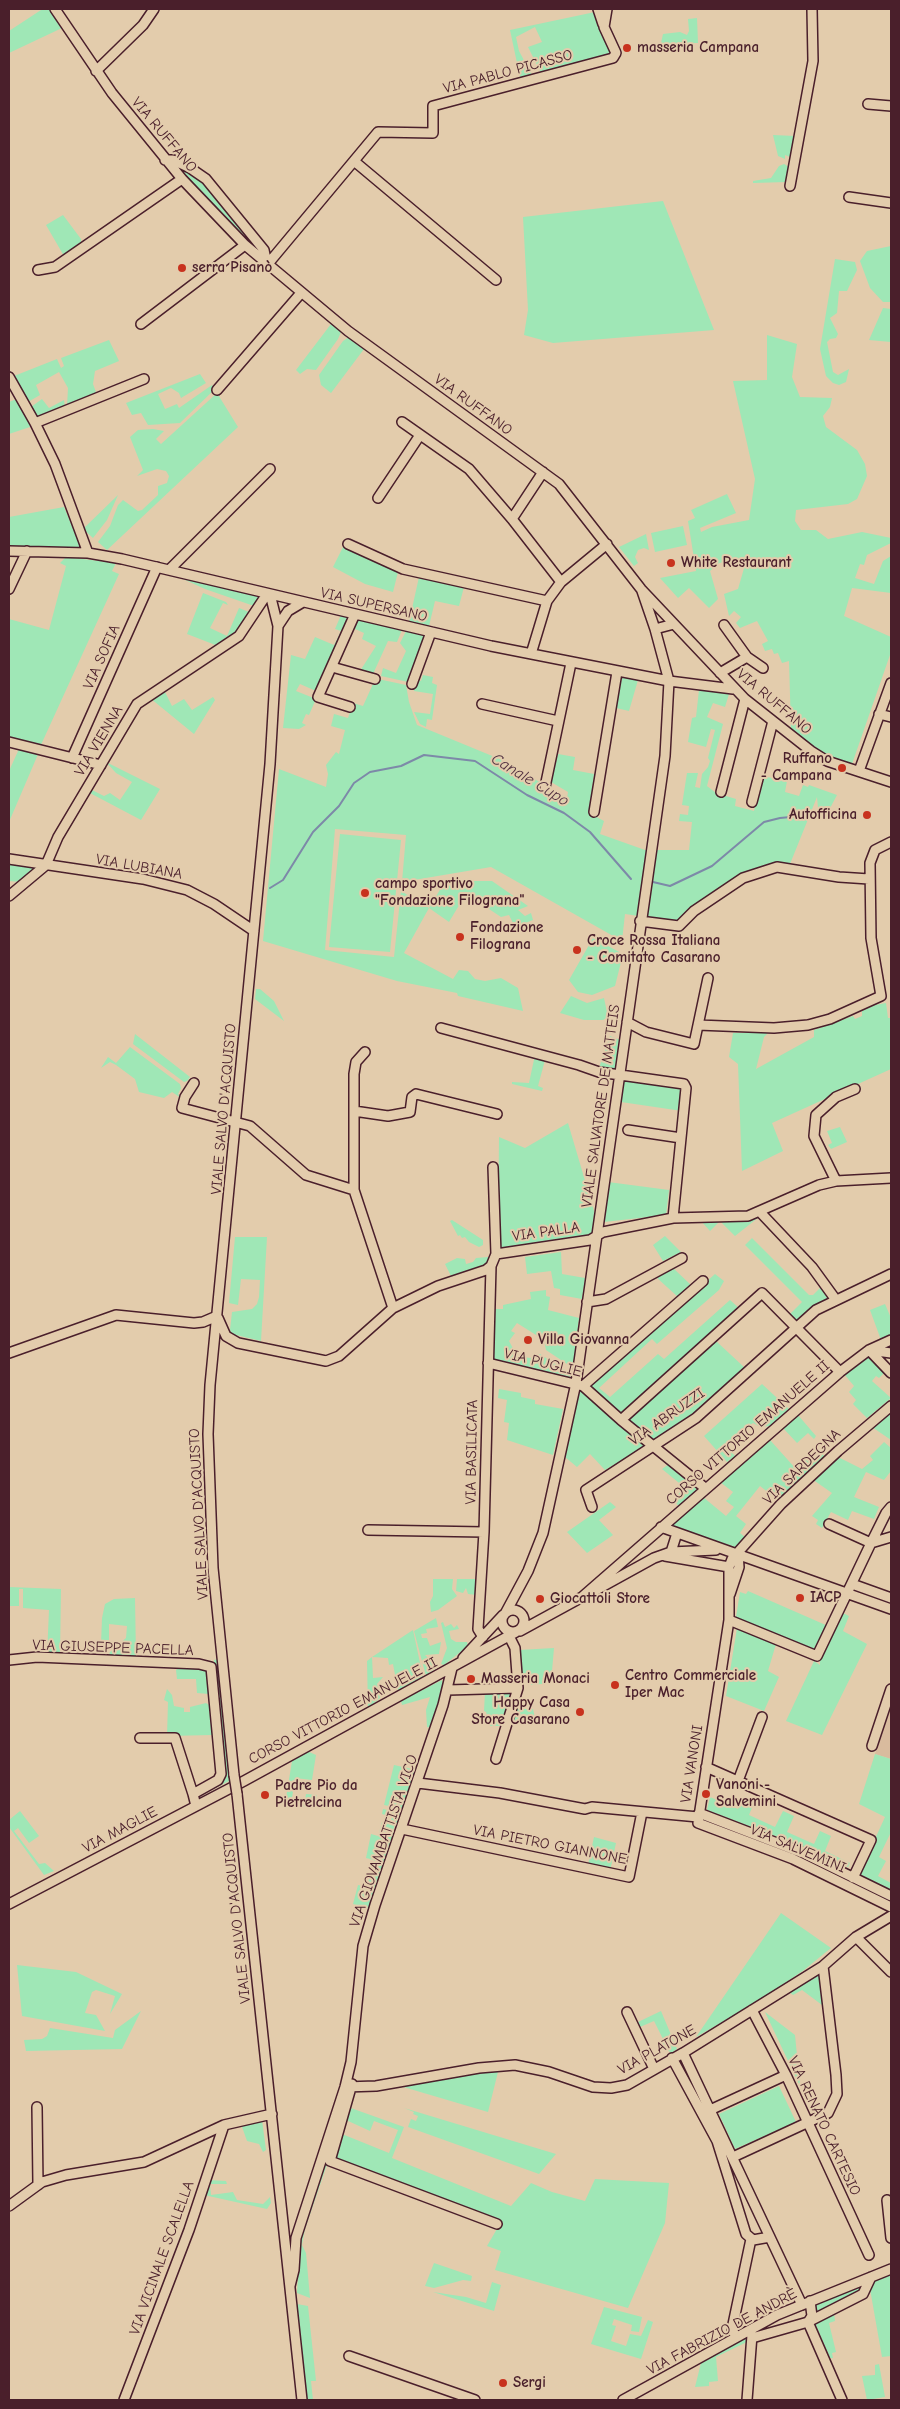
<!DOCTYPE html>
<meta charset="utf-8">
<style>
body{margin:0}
#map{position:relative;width:900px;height:2409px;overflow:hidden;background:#e3ccac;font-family:"Comic Neue",sans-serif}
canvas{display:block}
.frame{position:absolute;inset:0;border:10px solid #4a1f2b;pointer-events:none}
</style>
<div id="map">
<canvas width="900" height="2409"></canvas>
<div class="frame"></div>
</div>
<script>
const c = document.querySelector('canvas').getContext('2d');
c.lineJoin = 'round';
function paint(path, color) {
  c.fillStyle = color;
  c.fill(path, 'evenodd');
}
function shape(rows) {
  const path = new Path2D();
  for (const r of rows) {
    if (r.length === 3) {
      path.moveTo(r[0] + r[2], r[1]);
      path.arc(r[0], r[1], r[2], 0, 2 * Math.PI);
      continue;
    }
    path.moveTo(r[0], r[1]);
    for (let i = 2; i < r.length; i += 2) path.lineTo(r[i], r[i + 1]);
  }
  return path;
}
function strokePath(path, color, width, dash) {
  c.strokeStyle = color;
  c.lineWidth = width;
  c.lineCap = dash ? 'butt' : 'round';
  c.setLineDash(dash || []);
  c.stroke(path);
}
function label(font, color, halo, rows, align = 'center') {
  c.font = font + ' "Comic Neue",sans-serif';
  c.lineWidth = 4;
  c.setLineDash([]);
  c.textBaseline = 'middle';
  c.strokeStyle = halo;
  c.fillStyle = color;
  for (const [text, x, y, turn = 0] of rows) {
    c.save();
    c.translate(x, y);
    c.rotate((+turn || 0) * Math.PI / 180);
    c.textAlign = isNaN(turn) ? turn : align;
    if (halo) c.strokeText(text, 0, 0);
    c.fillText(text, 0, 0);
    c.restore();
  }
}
const built = shape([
 [891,1707,891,1759,875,1754]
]);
const green = shape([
 [50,9,62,28,9,53,9,31,41,10],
 [595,12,611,49,608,54,541,73,528,47,542,42,535,27,516,37,519,51,532,75,520,77,510,30],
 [697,18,698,43,661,43,663,34,680,32,687,35,689,31,688,19],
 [773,135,795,136,790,157,785,155,785,159,778,156],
 [784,164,789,167,787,182,753,183,753,181,771,178,779,166],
 [185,168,198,176,264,255,201,193,182,170],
 [663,201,714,330,553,343,524,335,528,310,523,217],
 [63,215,81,239,81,245,64,256,46,225],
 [891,246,891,302,883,302,870,288,860,261,867,251],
 [835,259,855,262,857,270,847,291,839,291,837,313,830,318,838,334,836,338,830,339,827,342,833,372,838,375,849,369,846,382,839,385,833,383,826,376,820,349],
 [883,308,891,309,891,342,869,340],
 [331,324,341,332,338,339,316,370,307,369,300,374,296,370],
 [767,335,797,344,792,377,800,397,832,398,830,407,823,416,826,427,857,450,865,464,867,476,857,499,848,504,796,510,795,521,801,530,816,530,828,539,862,532,891,538,891,543,867,555,864,565,860,564,855,578,874,584,883,561,891,556,891,593,852,588,844,616,891,637,891,652,852,764,823,754,791,729,789,661,782,663,778,653,774,654,772,649,765,651,762,644,768,641,757,621,740,628,736,623,741,617,734,611,729,616,724,594,738,589,747,558,719,563,710,571,718,599,709,608,689,588,678,598,660,578,696,571,688,521,695,518,691,510,727,494,736,513,700,528,701,532,712,527,749,520,755,479,733,381,767,380],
 [349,337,364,349,331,393,321,385,319,375,343,341],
 [109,340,119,361,95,371,93,384,97,395,67,406,68,388,59,372,36,385,40,395,28,402,14,376,57,359,61,368,64,366,61,358],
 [200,374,206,383,181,398,179,393,171,388,158,394,165,409,177,404,179,408,212,385,215,389,180,423,148,425,141,413,132,415,126,403],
 [217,393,238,427,107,550,98,542,110,526,118,505,123,500,138,511,142,510,158,495,158,486,167,483,169,476,166,471,157,469,137,476,143,470,130,437,138,430,153,429,164,431,156,439,161,444],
 [19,398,33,426,9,434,9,402],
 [42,399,49,408,64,400,65,407,38,420,31,407],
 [118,495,107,520,93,538,83,529],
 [64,507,80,545,78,548,9,546,9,517],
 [683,526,687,545,655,552,651,533],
 [646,534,649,550,644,548,638,550,635,557,638,563,634,566,619,547],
 [344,545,398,572,393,592,365,584,333,567],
 [66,557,116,563,112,571,119,574,40,747,9,739,9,619,49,630,66,566,60,563],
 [183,576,262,596,254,606,205,589,183,579],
 [419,577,464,587,459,606,435,601,429,626,409,622],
 [203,593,226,602,228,605,223,603,210,628,227,636,239,608,249,612,238,632,218,646,187,634],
 [341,615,351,617,316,691,300,684,296,691,316,699,309,715,306,714,302,723,306,725,299,729,283,728,291,655,305,659,315,637,334,645,341,631,335,629],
 [358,617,402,630,397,642,388,641,373,674,360,671,376,646,362,639,364,633,353,628],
 [406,631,427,636,408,682,381,676,383,668,396,673,406,651,400,643],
 [423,675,433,677,432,683,437,685,432,720,427,719,426,727,420,724,414,712,430,714,433,694,414,691,416,679,421,681],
 [622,677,638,680,629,711,616,708],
 [378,679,406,685,409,702,417,725,502,760,567,798,568,792,551,782,558,754,575,757,573,770,594,774,589,813,604,821,600,834,645,850,689,850,692,822,679,821,680,814,688,815,689,806,682,805,687,773,698,773,695,787,700,788,702,774,708,767,710,761,708,758,715,730,711,729,706,747,688,742,692,718,696,717,699,690,729,694,725,707,713,703,707,717,723,724,707,786,716,793,736,799,735,806,754,811,762,776,787,781,785,792,799,796,803,785,808,787,809,785,837,795,828,812,818,808,817,797,790,864,777,862,738,875,698,904,679,922,625,914,622,941,491,867,402,882,406,835,335,829,325,950,394,957,401,891,429,908,441,888,467,881,492,881,528,906,518,910,525,916,531,913,533,920,515,927,509,915,501,917,474,899,461,902,449,922,429,908,404,953,453,979,459,970,468,971,475,979,485,981,501,978,518,988,523,1011,458,996,457,993,397,981,263,941,279,769,326,787,328,774,326,765,336,752,339,754,345,730,331,726,334,714,348,718,353,703,363,706,373,684,375,685],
 [164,690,172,706,184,699,192,710,213,697,215,700,194,734,150,698],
 [19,749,39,752,9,822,9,771],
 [106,762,160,789,141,820,88,792,92,790,104,796,110,793,120,800,132,782,116,773],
 [340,834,401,840,390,952,329,947],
 [9,863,22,866,40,867,21,882,9,881],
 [593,938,623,954,615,986,592,995,578,992,569,980],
 [256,989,260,989,274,1001,284,1021,255,999],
 [571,996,587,1003,604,998,608,1017,603,1020,584,1020,560,1013],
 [886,1003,888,1018,891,1018,891,1069,772,1123,783,1151,742,1171,738,1064,729,1057,733,1033,768,1033,764,1037,756,1069,814,1037,814,1030,853,1016,855,1019,862,1016,862,1011,875,1005],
 [135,1034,190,1077,187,1081,184,1082,133,1044],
 [610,1036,620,1040,615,1070,599,1068],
 [130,1047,180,1084,181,1088,178,1094,181,1098,172,1092,164,1098,139,1092,135,1079,116,1065,110,1062,101,1068,108,1057,116,1063],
 [535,1055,579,1067,575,1069,545,1060,538,1086,543,1088,542,1091,512,1084,512,1082,529,1083],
 [624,1078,633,1082,677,1084,682,1089,682,1111,621,1102],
 [568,1123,594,1211,593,1234,500,1248,498,1244,499,1137,525,1148],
 [840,1127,847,1142,831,1149,828,1145,832,1143,827,1131],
 [608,1182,669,1190,666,1215,604,1222],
 [759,1217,735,1236,720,1221,710,1231,701,1221,750,1219],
 [452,1220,483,1240,483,1245,479,1247,469,1242,465,1237,462,1238,460,1235,458,1236,450,1221],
 [665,1236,681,1252,663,1261,653,1245],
 [235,1237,267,1237,261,1341,232,1334,230,1330,232,1312,252,1309,257,1304,259,1297,260,1280,241,1279,238,1305,229,1303],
 [752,1238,809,1295,813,1295,821,1287,828,1299,817,1304,797,1322,789,1315,802,1302,745,1245],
 [561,1252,562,1274,585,1278,582,1299,560,1295,560,1289,554,1288,551,1271,527,1274,525,1257],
 [488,1257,489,1260,481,1268,452,1278,445,1264,457,1258,465,1259,466,1264,473,1262,476,1258],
 [673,1268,691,1285,678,1297,656,1277],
 [715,1274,724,1281,719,1290,657,1344,652,1339,599,1388,610,1397,658,1354,664,1359,730,1300,740,1309,620,1414,589,1388],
 [546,1290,546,1296,550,1297,548,1310,579,1318,573,1368,546,1350,544,1340,517,1323,511,1331,515,1333,509,1341,517,1356,530,1358,540,1354,571,1374,570,1379,492,1359,492,1309,503,1309,503,1305,531,1299,530,1292],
 [885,1304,891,1318,891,1335,881,1340,870,1310],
 [716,1341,745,1368,699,1409,654,1441,627,1419],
 [867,1354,886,1371,879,1378,876,1376,872,1381,891,1398,867,1418,853,1404,856,1400,849,1392,854,1386,844,1374],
 [762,1384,789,1409,770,1426,760,1427,753,1423,726,1446,735,1456,727,1462,704,1436],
 [579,1388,646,1446,605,1470,590,1454,577,1467,565,1457],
 [499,1389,521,1393,521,1397,535,1400,535,1404,563,1409,553,1455,507,1440,509,1423,504,1422,507,1400,498,1398],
 [891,1412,891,1440,872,1427],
 [798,1415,816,1436,814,1439,808,1433,797,1443,783,1428],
 [770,1440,796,1469,806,1460,809,1462,821,1452,825,1457,779,1501,760,1486,736,1516,746,1524,740,1533,746,1538,738,1548,670,1526,703,1497,726,1516,734,1507,726,1501,733,1492,720,1482],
 [884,1442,891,1448,891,1471,884,1480,866,1472,854,1497,879,1507,874,1519,852,1511,848,1520,831,1512,822,1528,816,1524,818,1520,812,1516,832,1493,812,1479,836,1456,862,1469,873,1460,870,1456],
 [669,1464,698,1490,679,1506,673,1501,684,1487,662,1469],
 [610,1502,616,1507,599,1520,613,1535,587,1553,567,1532],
 [433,1579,453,1579,452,1589,457,1596,438,1610,431,1612,430,1602,433,1596],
 [457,1579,477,1579,477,1595,468,1594,466,1588,463,1593,456,1591],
 [9,1587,61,1589,60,1657,47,1655,49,1610,23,1608,23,1589,19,1589,19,1606,9,1606],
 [748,1591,828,1626,815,1651,736,1617,740,1592,746,1594],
 [135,1598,136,1657,108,1658,110,1652,126,1638,127,1626,109,1624,109,1648,105,1651,101,1644,102,1618,105,1604,114,1599],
 [843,1613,849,1616,843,1631,867,1644,822,1735,786,1721,814,1661,820,1665,820,1658],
 [436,1618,438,1627,426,1629,427,1633,421,1634,422,1638,427,1638,430,1646,441,1642,439,1654,425,1655,438,1667,426,1676,414,1631],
 [443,1622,445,1627,451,1624,454,1628,457,1625,459,1629,449,1631,451,1639,456,1642,467,1642,468,1646,444,1665,441,1664,447,1648,441,1623],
 [737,1628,776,1644,768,1671,779,1677,764,1711,726,1696],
 [413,1630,423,1677,398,1691,393,1664,389,1665,388,1658,372,1657,373,1678,383,1677,377,1684,380,1698,368,1708,367,1661,372,1657],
 [554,1648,551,1683,531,1685,530,1677,522,1678,519,1650],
 [218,1659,229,1781,198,1797,198,1794,224,1776,214,1660],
 [179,1667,206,1669,209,1694,197,1693,196,1679,177,1679,176,1670],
 [442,1680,444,1689,431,1728,427,1727,426,1710,430,1697,402,1705,401,1701],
 [167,1689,172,1695,174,1706,184,1708,184,1712,190,1712,190,1707,206,1703,209,1705,212,1735,167,1736,168,1702,164,1700],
 [512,1690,514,1693,502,1726,490,1726,486,1712,484,1711,485,1692],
 [515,1709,533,1709,536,1723,512,1721],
 [307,1751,316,1755,312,1780,295,1778,292,1798,305,1800,306,1794,317,1795,315,1808,285,1804,292,1761],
 [875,1754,891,1759,891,1832,879,1857,886,1861,878,1876,891,1883,891,1890,859,1874,885,1817,859,1804],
 [394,1765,412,1769,416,1773,405,1806,401,1809,384,1805],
 [745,1796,755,1800,749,1815,775,1827,783,1811,794,1816,787,1832,814,1844,820,1831,831,1836,825,1851,850,1863,848,1867,817,1852,707,1810,710,1797,738,1809],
 [383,1809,400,1813,402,1816,400,1823,395,1824,393,1830,396,1834,370,1909,353,1904,358,1885,367,1887,374,1860,366,1858,371,1834,378,1836,382,1822,390,1823,392,1817,382,1814],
 [20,1811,39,1836,29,1843,18,1828,14,1831,39,1864,45,1863,54,1871,44,1875,9,1827,9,1820],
 [594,1837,616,1843,610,1871,588,1865],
 [781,1913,831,1948,804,1970,759,2001,696,2037],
 [17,1965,76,1972,122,1994,110,2014,115,1996,96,1990,92,1992,85,2013,96,2015,105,2031,22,2016],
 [820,1974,822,2005,802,1990,793,1995,789,1992],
 [141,2011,122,2049,26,2051,24,2040,42,2039,47,2036,50,2028,113,2038,115,2030],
 [661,2011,677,2049,671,2053,659,2042,663,2039,654,2021,640,2027,638,2022],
 [765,2012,795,2035,800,2086],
 [499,2068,488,2112,400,2086,434,2079],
 [779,2086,796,2122,735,2149,719,2114],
 [348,2107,404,2127,392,2158,511,2206,531,2183,552,2192,585,2201,595,2179,669,2183,665,2223,628,2308,495,2270,501,2251,487,2246,501,2222,334,2158,342,2134,389,2153,398,2130,374,2121,370,2131,346,2120],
 [404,2108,556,2154,539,2174,408,2127,411,2119,416,2121,418,2116,413,2114,414,2112],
 [262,2120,266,2150,263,2152,259,2144,247,2141,241,2124],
 [335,2128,330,2156,305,2229,302,2245,306,2253,310,2298,297,2293,300,2243],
 [208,2180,226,2181,227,2184,210,2184,211,2195,233,2192,237,2200,263,2204,270,2197,271,2203,267,2209,204,2195],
 [434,2263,472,2276,471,2281,463,2280,434,2288,425,2286],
 [891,2273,891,2356,882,2357,870,2289,876,2278],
 [492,2282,501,2285,494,2311,433,2292,466,2297,486,2303],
 [866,2283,864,2289,815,2315,815,2304],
 [297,2304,308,2306,316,2381,311,2381,313,2400,306,2400],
 [604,2307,642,2317,639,2332,631,2331,632,2325,614,2319,612,2325,616,2326,611,2341,626,2346,630,2334,641,2336,648,2320,653,2322,641,2359,591,2344],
 [834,2313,835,2321,829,2323,836,2352,832,2353,833,2358,830,2358,815,2323],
 [746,2338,751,2340,716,2357,718,2381,709,2382,709,2386,695,2387,701,2363],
 [879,2364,885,2397,867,2400,862,2376,875,2375,875,2365]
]);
const stream = shape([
 [653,882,670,886,712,866,764,822,780,818,801,816],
 [270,888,283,880,313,832,339,806,354,783,370,772,401,766,424,755,475,761,527,795,564,813,590,832,631,879]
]);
const minor = shape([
 [55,9,112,93,182,179,245,245,348,331,559,484,641,589,745,699,811,751,827,761,891,782],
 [598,9,603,24],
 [96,71,143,25,154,9],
 [868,104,891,106],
 [165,160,173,160,190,168,206,179,264,250,267,265],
 [354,161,496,280],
 [790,186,813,61,812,9],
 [849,197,891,203],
 [267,265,378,132,433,133,433,106,613,58,616,53,604,27,607,9],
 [38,270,55,267,182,179],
 [141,324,245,245],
 [9,377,35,423,55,464,88,553],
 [217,390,301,293],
 [402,422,469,469,512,519,561,582],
 [35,423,144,379],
 [378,498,420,435],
 [512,519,543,472],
 [348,544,403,569,547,601],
 [9,551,88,553,122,559,491,646,669,681,733,689],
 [169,570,270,469],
 [9,589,27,551],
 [278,626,288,611,303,602],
 [655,629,674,624],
 [531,654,547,601,561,582,607,544],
 [747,657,763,668],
 [332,667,375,679],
 [720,673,747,657,724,625],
 [412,684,431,632],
 [482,704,558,721],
 [350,707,318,697,355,614],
 [879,714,891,717],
 [9,742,101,765],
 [72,758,157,567],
 [859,771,891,683],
 [545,787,571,663],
 [721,792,745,699],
 [752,802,773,721],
 [594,812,617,672],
 [9,859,143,879,187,890,214,904,254,931],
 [9,896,46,865,58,837,137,704,239,636,267,594],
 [640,921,679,926,694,911,743,878,777,867,839,877,869,879],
 [627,1022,646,1032,694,1044,708,978],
 [698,1025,774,1028,808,1025,830,1019,881,996,871,938,870,863,875,850,891,842],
 [441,1028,579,1065,599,1072,684,1084,686,1088,673,1218],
 [365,1052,356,1062,354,1074,354,1190,393,1308],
 [194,1083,185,1097,182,1108,250,1126,306,1175,354,1190],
 [354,1111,388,1116,410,1112,412,1097,416,1094,497,1114],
 [628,1130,681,1138],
 [493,1167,496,1254],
 [836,1181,814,1136,816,1115,836,1097,855,1089],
 [760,1212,812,1267,836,1300],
 [587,1302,606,1299,682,1258],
 [218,1318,226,1336,238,1343,326,1361,339,1356,393,1308,438,1286,486,1270,491,1266,496,1254,590,1240,603,1232,673,1218,748,1216,819,1185,836,1181,891,1178],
 [869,1350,891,1373],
 [869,1350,891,1353],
 [9,1353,116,1315,194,1323,203,1322,217,1316],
 [488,1363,583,1386,621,1420,705,1488],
 [583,1386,703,1281],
 [891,1406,838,1451,781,1504,732,1559,729,1567,729,1620,698,1823,793,1859,891,1907],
 [621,1420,762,1293,840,1372],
 [592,1507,586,1490,696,1418,816,1310,891,1274],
 [829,1524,871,1543,891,1537],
 [661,1527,891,1609],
 [368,1530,484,1532],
 [671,1552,677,1533],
 [665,1556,729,1567],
 [852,1584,891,1598],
 [596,1590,654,1558,671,1552,716,1550],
 [730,1594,739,1567,738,1554],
 [581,1598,840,1372,869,1350,891,1340],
 [513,1621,11],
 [506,1612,528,1571,543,1533,576,1383,665,756,669,681,655,629,642,591],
 [729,1620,817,1656,871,1543,886,1513,891,1507],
 [520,1631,584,1596],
 [483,1637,478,1629,484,1532,491,1266],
 [463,1658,503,1615],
 [9,1660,37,1657,199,1664,211,1667,221,1774,218,1780,193,1794,196,1806],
 [448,1690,518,1688],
 [140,1738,175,1738,193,1794],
 [872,1746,891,1689],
 [496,1759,518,1688,515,1648,509,1636],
 [706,1767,871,1840,853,1878],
 [234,1775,213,1568,208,1434,210,1385,270,764,278,626,270,594],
 [738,1781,762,1717],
 [418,1783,500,1793,585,1809,592,1807,698,1817],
 [237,1794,302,2400],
 [699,1813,803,1853,891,1896],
 [402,1829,629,1877,642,1812],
 [9,1904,244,1781,516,1632],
 [856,1937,891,1972],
 [752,2010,786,2075,869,2255],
 [627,2012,654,2069],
 [683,2053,802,2305],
 [672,2058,717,2141,746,2234,753,2240,770,2237],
 [352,2084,330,2161,497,2224],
 [345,2087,376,2086,479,2068,515,2065,549,2072,593,2087,611,2088,627,2085,683,2053,823,1966,856,1937,891,1916],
 [37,2107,38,2185],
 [710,2110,786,2075],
 [733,2157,828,2113,837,2094,836,2075,823,1966],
 [887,2200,891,2238],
 [9,2206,42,2182,66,2175,144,2162,224,2125,272,2114],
 [290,2286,294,2270,296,2238,345,2087,351,2062,363,1946,375,1905,443,1705,452,1668],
 [810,2301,812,2316,808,2322,842,2400],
 [736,2337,732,2329,751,2239],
 [752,2338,808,2322,863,2294,871,2277],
 [349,2356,475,2400],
 [124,2400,189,2230,224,2125],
 [623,2400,777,2315,891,2269],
 [747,2400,752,2335]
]);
const minorBridge = shape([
 [234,1775,237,1794]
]);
const markers = [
 [627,48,5,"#c8321e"],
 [182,268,5,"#c8321e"],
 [671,563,5,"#c8321e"],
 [842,768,5,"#c8321e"],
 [867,815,5,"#c8321e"],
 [365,893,5,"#c8321e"],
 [460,937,5,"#c8321e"],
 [577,950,5,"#c8321e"],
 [528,1340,5,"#c8321e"],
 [800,1598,5,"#c8321e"],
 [540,1599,5,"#c8321e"],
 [471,1679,5,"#c8321e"],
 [615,1685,5,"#c8321e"],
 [580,1712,5,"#c8321e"],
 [706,1794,5,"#c8321e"],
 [265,1795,5,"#c8321e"],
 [503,2383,5,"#c8321e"]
];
const poiNames = [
 ["masseria Campana",637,48],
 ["serra Pisanò",192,268],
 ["White Restaurant",681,563],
 ["Ruffano",832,759,"right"],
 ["- Campana",832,776,"right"],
 ["Autofficina",857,815,"right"],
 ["campo sportivo",375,884],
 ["\"Fondazione Filograna\"",375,901],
 ["Fondazione",470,928],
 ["Filograna",470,945],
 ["Croce Rossa Italiana",587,941],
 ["- Comitato Casarano",587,958],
 ["Villa Giovanna",538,1340],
 ["IACP",810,1598],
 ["Giocattoli Store",550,1599],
 ["Centro Commerciale",625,1676],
 ["Iper Mac",625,1693],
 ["Masseria Monaci",481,1679],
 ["Happy Casa",570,1703,"right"],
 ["Store Casarano",570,1720,"right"],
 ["Vanoni -",716,1785],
 ["Salvemini",716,1802],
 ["Padre Pio da",275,1786],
 ["Pietrelcina",275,1803],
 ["Sergi",513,2383]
];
const streetNames = [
 ["VIA PABLO PICASSO",508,72,-15],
 ["VIA RUFFANO",164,135,50],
 ["VIA RUFFANO",473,405,36],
 ["VIA SUPERSANO",374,605,13],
 ["VIA SOFIA",102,657,-66],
 ["VIA RUFFANO",774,702,40],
 ["VIA VIENNA",99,741,-59],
 ["VIA LUBIANA",139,867,10],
 ["VIALE SALVATORE DE MATTEIS",601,1106,-82],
 ["VIALE SALVO D'ACQUISTO",224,1109,-85],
 ["VIA PALLA",546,1232,-8],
 ["VIA PUGLIE",543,1363,14],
 ["VIA ABRUZZI",667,1417,-35],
 ["CORSO VITTORIO EMANUELE II",748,1433,-41],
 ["VIA BASILICATA",472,1452,-89],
 ["VIA SARDEGNA",802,1467,-44],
 ["VIALE SALVO D'ACQUISTO",199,1514,-93],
 ["VIA GIUSEPPE PACELLA",113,1648,2],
 ["CORSO VITTORIO EMANUELE II",343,1711,-28],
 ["VIA VANONI",692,1764,-81],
 ["VIA MAGLIE",120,1830,-28],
 ["VIA GIOVAMBATTISTA VICO",384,1841,-71],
 ["VIA PIETRO GIANNONE",550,1845,11],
 ["VIA SALVEMINI",798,1849,23],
 ["VIALE SALVO D'ACQUISTO",237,1918,-96],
 ["VIA PLATONE",657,2050,-29],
 ["VIA RENATO CARTESIO",824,2126,65],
 ["VIA VICINALE SCALELLA",162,2258,-70],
 ["VIA FABRIZIO DE ANDRÈ",722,2332,-28]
];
const waterNames = [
 ["Canale Cupo",530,780,31]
];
paint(built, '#d9bb9e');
paint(green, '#9fe7b6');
strokePath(stream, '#7d89a8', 2);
strokePath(minor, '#4a1f2b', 12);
strokePath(minor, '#e3ccac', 9);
strokePath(minorBridge, '#4a1f2b', 12, []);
strokePath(minorBridge, '#e3ccac', 9);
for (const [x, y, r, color] of markers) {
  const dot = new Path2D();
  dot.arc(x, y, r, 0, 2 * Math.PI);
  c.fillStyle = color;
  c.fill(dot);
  strokePath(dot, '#e3ccac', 2);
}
label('bold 15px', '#4a1f2b', '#e3ccac', poiNames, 'left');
label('15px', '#4a1f2b', '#e3ccac', streetNames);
label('italic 16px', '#523140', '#e3ccac', waterNames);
</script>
